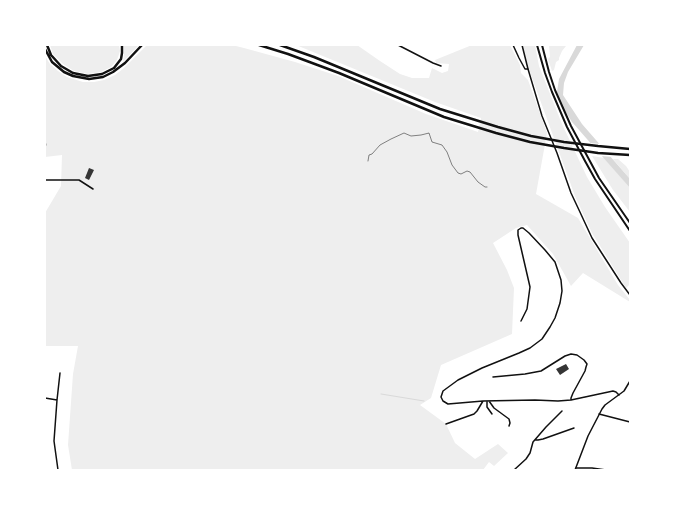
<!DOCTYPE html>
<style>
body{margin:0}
#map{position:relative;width:675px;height:515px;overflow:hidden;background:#fff;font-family:"Work Sans",sans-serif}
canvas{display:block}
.frame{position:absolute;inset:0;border:46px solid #fff;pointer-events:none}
</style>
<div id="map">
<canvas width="675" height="515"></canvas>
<div class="frame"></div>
</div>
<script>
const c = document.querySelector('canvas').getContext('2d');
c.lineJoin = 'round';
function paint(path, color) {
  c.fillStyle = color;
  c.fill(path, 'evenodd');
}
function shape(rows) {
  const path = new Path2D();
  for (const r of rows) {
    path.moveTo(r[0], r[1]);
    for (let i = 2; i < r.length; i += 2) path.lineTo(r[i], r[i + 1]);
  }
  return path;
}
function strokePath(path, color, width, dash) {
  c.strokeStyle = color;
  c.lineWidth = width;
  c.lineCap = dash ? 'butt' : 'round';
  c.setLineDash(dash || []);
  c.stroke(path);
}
const green = shape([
 [50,45,119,45,120,51,117,60,111,67,101,72,88,74,74,71,63,64,53,54],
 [124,45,139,45,123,62,124,54],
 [147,45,232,45,244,48,295,62,338,76,426,114,478,132,481,118,435,102,296,45,357,45,380,61,400,74,412,78,429,78,432,68,442,73,448,71,449,64,436,63,435,60,472,45,510,45,520,65,521,73,528,80,547,133,536,194,578,218,618,285,630,300,630,302,583,273,571,286,553,254,527,225,516,228,493,243,507,270,514,288,512,334,441,365,431,398,420,405,446,424,455,443,475,459,498,444,508,453,494,466,489,462,483,470,72,470,68,445,73,374,78,346,45,346,45,213,61,186,62,155,45,157,45,56,50,64,58,71,67,77,83,82,94,82,104,80,115,75,124,68],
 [523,45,535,45,539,66,562,124,587,177,605,207,630,243,630,284,626,288,592,233,575,196,531,75,523,49],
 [549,45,568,45,566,46,562,51,559,58,559,60,556,62,554,70,552,71,548,59,550,57],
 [592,156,605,158,630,188,630,212,613,190],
 [613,159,618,159,626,166,630,172,630,179]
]);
const water = shape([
 [577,45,584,45,568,72,564,83,563,95,582,124,630,179,630,188,572,122,563,108,557,92,559,79]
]);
const pier = shape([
 [589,143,602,144,614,157,601,156]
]);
const stream = shape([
 [381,394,424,401]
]);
const building = shape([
 [89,168,94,170,89,180,85,178],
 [566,364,569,369,560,375,556,369]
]);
const path = shape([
 [368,161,369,155,372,154,380,145,391,139,404,133,411,136,421,135,429,133,432,142,442,145,447,152,452,165,458,173,461,174,467,171,470,172,478,182,485,187,487,187]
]);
const service = shape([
 [45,140,46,145,45,147]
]);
const minor = shape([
 [398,45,433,63,441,66],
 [513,45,519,58,525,69,528,69],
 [45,180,79,180,93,189],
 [521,321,527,309,530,287,518,235,518,230,521,228,523,228,529,233,545,250,555,262,561,280,562,291,560,303,555,318,550,327,542,339,530,348,519,353,482,368,458,380,443,391,441,397,443,401,448,404,483,401,535,400,558,401,571,400,613,391,616,392,619,395],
 [493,377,525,374,541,371,565,356,571,354,577,355,584,360,587,364,586,367,585,371,573,393,571,398,571,400],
 [45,398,57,400],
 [487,401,487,407,492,414],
 [489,401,494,408,509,419,510,423,509,426],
 [599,414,630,422],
 [446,424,474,414,477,411,483,401],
 [535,440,538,440,543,439,574,428],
 [576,468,592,468,606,470],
 [58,470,54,441,57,400,60,373],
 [514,470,526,459,530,453,533,442,546,427,562,411]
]);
const tertiary = shape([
 [522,45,528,69,542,116,557,153,571,193,579,210,592,238,621,283,630,295],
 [575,470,588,436,602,409,605,405,624,391,630,381]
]);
const trunk = shape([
 [537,45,545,73,552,92,567,127,585,161,595,179,630,231],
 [542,45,549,72,555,90,571,126,599,178,630,223]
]);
const motorway = shape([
 [47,45,51,55,61,66,73,73,88,76,102,74,114,68,121,59,122,53,122,45],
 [259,45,288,54,339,73,444,117,496,133,530,142,564,148,598,153,630,155],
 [280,45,314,57,440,109,498,127,531,136,564,142,598,146,630,149],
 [45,49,52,62,64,72,73,76,89,79,103,77,113,72,125,63,142,45]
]);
paint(green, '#eee');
paint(water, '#d9d9d9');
paint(pier, '#fff');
strokePath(stream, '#d9d9d9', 1);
paint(building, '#353535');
strokePath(path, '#111', 0.5);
strokePath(service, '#111', 0.5);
strokePath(minor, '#111', 1.5);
strokePath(tertiary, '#111', 1.5);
strokePath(trunk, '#111', 2);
strokePath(motorway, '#111', 2.5);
</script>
